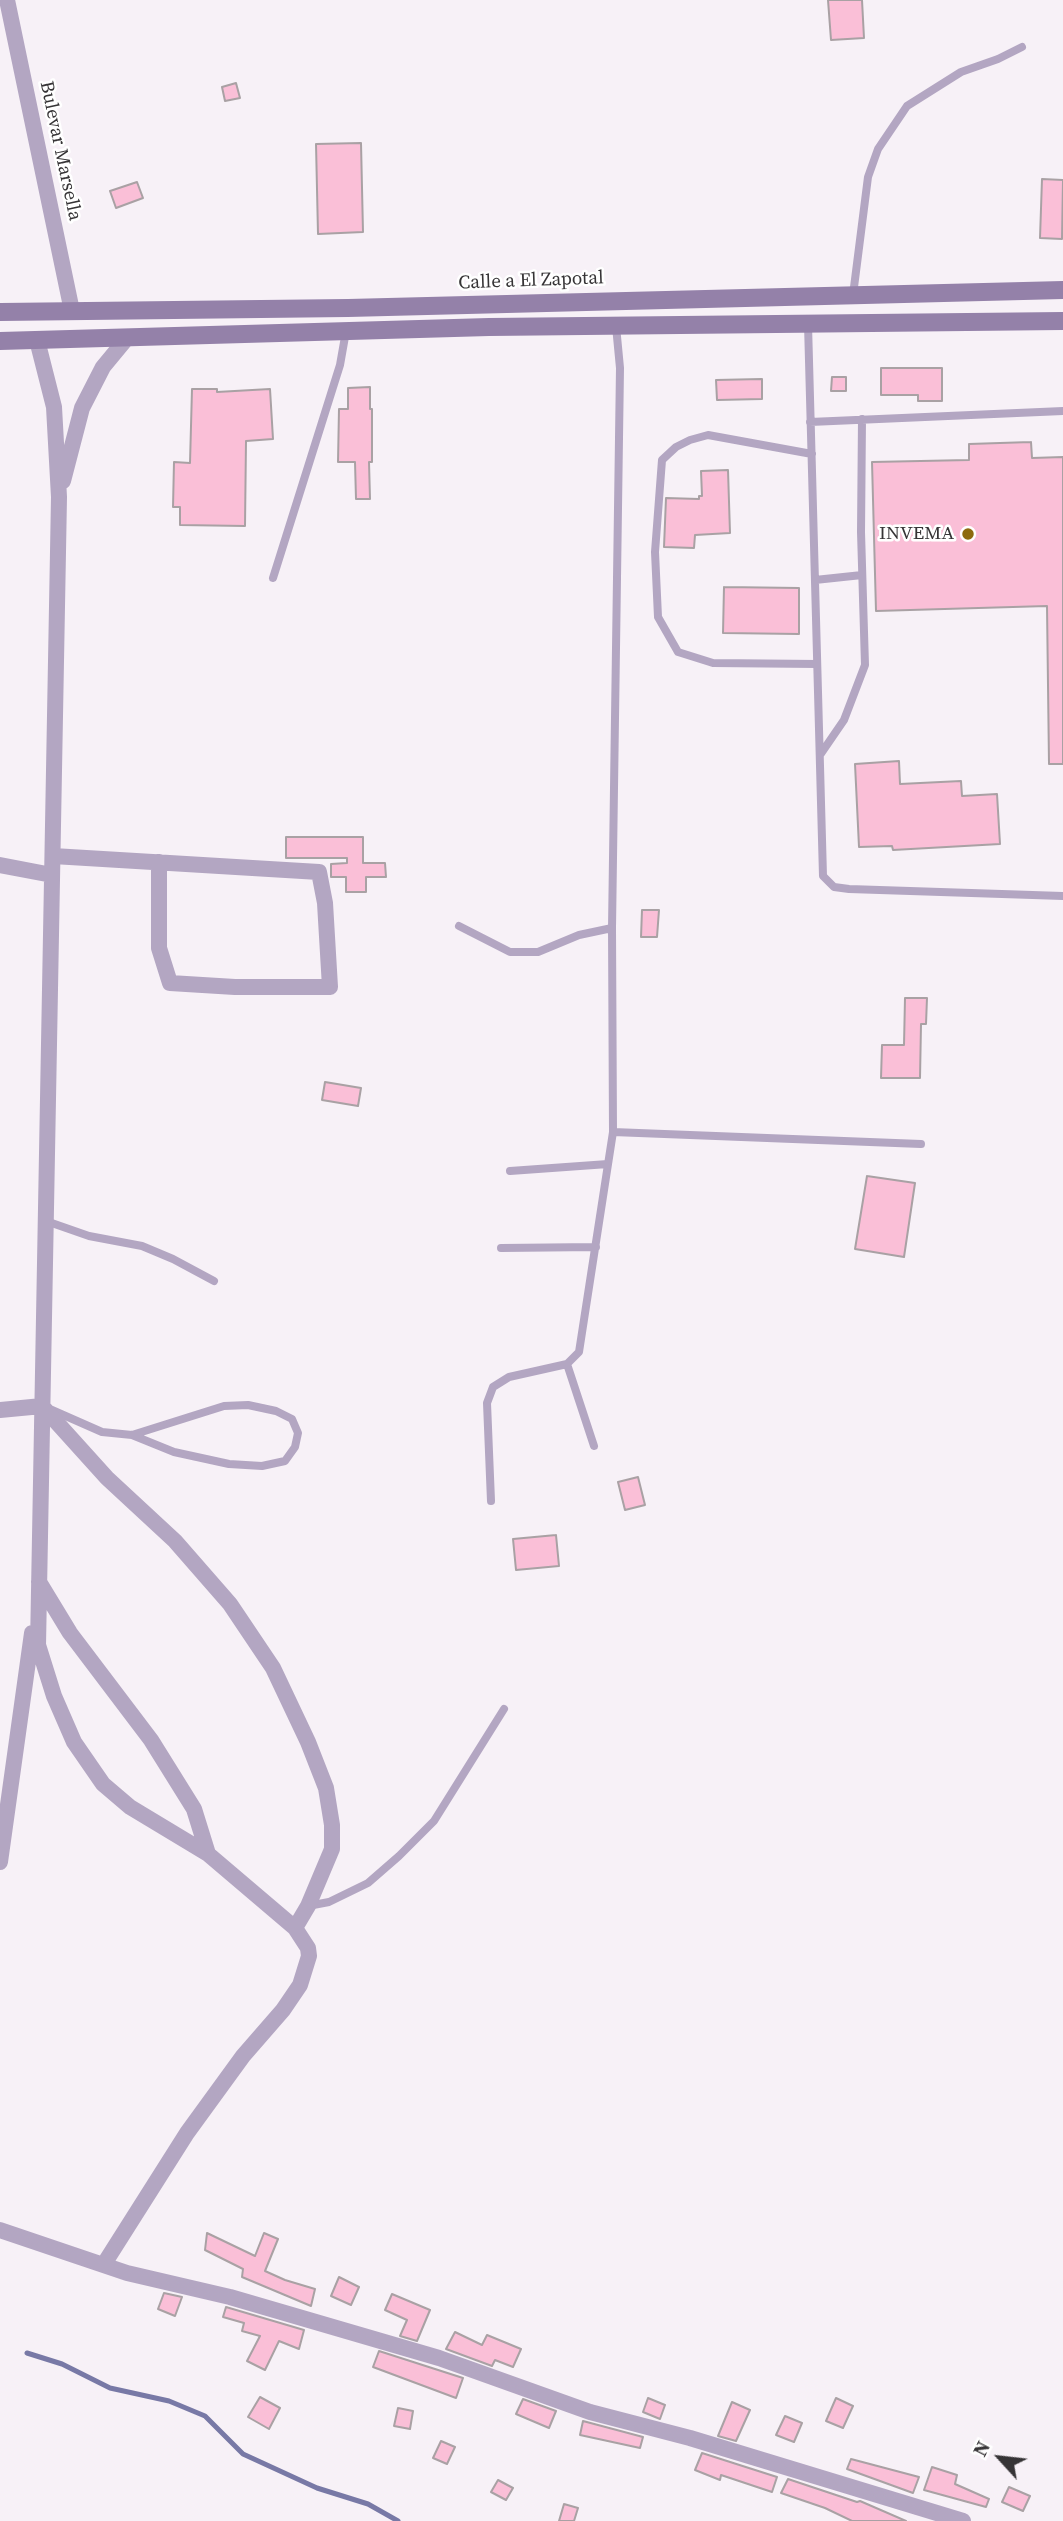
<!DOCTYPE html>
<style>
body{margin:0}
#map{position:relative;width:1063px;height:2521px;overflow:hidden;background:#f7f1f7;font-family:"Source Serif 4",serif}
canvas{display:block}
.north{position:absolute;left:965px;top:2423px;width:70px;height:70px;-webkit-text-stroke:5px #fff;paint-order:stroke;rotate:297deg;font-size:19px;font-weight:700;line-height:28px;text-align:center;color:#363436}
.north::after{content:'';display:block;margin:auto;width:24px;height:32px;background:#363436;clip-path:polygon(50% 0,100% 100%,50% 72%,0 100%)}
</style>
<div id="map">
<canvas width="1063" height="2521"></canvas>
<div class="north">N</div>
</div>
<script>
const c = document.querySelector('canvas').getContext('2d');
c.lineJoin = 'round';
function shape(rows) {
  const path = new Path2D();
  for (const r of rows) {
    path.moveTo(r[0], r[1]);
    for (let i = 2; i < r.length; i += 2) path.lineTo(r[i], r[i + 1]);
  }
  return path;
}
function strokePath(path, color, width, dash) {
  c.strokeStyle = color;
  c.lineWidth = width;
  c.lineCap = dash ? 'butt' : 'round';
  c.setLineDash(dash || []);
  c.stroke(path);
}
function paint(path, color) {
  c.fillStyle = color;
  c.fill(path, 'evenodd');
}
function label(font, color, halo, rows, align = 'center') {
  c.font = font + ' "Source Serif 4",serif';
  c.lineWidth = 5;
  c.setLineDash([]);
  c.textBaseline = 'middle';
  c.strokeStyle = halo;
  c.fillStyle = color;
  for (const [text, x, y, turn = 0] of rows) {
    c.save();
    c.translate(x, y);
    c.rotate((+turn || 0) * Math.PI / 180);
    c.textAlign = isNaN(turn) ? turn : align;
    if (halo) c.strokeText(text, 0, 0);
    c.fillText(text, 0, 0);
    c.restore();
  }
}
const stream = shape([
 [27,2353,62,2364,110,2388,169,2401,205,2416,243,2454,317,2488,368,2504,398,2521]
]);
const building = shape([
 [828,0,862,0,864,38,831,40,828,0],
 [236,83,240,98,225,101,222,87,236,83],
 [361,143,363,232,318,234,316,144,361,143],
 [1042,179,1063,180,1062,239,1040,238,1042,179],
 [137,182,143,198,116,208,110,191,137,182],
 [881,368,942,368,942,401,918,401,918,395,881,395,881,368],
 [832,377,846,377,846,391,831,391,832,377],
 [762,379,762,399,717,400,716,380,762,379],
 [370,387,370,409,372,409,372,462,369,462,370,499,356,499,355,462,338,462,339,409,348,409,348,388,370,387],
 [192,389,217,389,217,392,270,389,273,439,246,441,245,526,180,525,180,507,173,507,174,462,190,463,192,389],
 [1031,442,1032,458,1063,457,1063,764,1049,764,1047,606,876,611,872,462,969,460,969,444,1031,442],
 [728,470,730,533,695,535,694,548,664,547,666,498,699,499,699,496,702,496,701,471,728,470],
 [724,587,799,588,799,634,723,633,724,587],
 [899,761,900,784,961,781,962,796,997,794,1000,844,893,850,892,846,859,847,855,764,899,761],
 [286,837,363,837,363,863,385,863,386,877,366,877,366,892,346,892,346,877,331,877,331,864,347,863,347,858,286,858,286,837],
 [642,910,659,910,657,937,641,937,642,910],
 [905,998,927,998,926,1024,921,1024,920,1078,881,1078,882,1045,904,1045,905,998],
 [325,1082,361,1088,358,1106,322,1100,325,1082],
 [867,1176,915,1183,904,1257,855,1249,867,1176],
 [638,1477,645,1505,625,1510,618,1482,638,1477],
 [556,1535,559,1566,516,1570,513,1539,556,1535],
 [207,2233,255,2256,264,2233,278,2239,265,2271,285,2280,315,2289,311,2306,242,2277,243,2269,205,2250,207,2233],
 [339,2277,359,2287,351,2305,331,2296,339,2277],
 [164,2293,182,2297,175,2316,158,2309,164,2293],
 [392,2294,430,2310,417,2341,400,2336,407,2320,385,2310,392,2294],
 [226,2307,304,2330,299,2349,279,2341,265,2370,247,2361,260,2336,242,2331,244,2323,223,2317,226,2307],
 [455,2332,482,2345,487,2335,521,2349,513,2367,495,2360,492,2366,446,2349,455,2332],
 [379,2351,463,2378,456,2398,373,2367,379,2351],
 [260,2397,280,2408,269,2429,248,2417,260,2397],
 [648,2398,665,2405,660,2419,643,2412,648,2398],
 [836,2398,853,2406,843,2428,826,2421,836,2398],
 [523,2399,556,2411,549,2428,516,2414,523,2399],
 [732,2402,750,2410,736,2441,718,2436,732,2402],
 [398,2408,413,2411,410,2429,394,2426,398,2408],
 [785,2416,802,2423,794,2442,776,2435,785,2416],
 [583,2421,643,2437,640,2448,580,2435,583,2421],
 [441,2441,455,2447,447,2464,433,2458,441,2441],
 [702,2453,777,2477,772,2492,721,2475,720,2480,695,2470,702,2453],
 [851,2459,919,2477,913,2493,847,2469,851,2459],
 [932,2467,957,2475,955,2484,989,2499,986,2507,924,2490,932,2467],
 [788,2479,857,2502,860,2501,906,2521,852,2521,825,2508,781,2493,788,2479],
 [498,2480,513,2488,506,2500,491,2492,498,2480],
 [1009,2487,1030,2496,1023,2511,1002,2502,1009,2487],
 [564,2504,578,2508,574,2521,559,2521,564,2504]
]);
const lane = shape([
 [853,295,868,177,878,149,907,106,961,72,998,59,1022,47],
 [808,324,823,876,834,887,849,889,1063,896],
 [810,422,1063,411],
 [812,454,708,435,690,440,676,447,662,460,655,552,658,617,678,652,713,663,817,664],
 [273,578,340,365,346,331],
 [815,580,862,575],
 [820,755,844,720,865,665,861,532,862,419],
 [459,926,510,952,538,952,579,935,612,928],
 [613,1132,921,1144],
 [510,1171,608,1164],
 [46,1221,89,1236,142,1246,173,1259,214,1281],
 [501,1248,596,1247],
 [567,1364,594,1446],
 [52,1410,102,1432,132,1435,224,1406,248,1405,276,1411,292,1419,298,1433,295,1447,285,1461,262,1466,229,1464,174,1452,132,1435],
 [491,1501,487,1403,493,1387,509,1377,567,1364,579,1352,613,1132,612,928,620,368,616,326],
 [308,1906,329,1902,368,1883,399,1856,434,1821,504,1709]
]);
const street = shape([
 [7,0,72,311],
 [37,340,54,407,59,497,38,1645,54,1696,74,1742,103,1784,130,1807,208,1854,295,1928,308,1948,309,1956,300,1985,283,2010,243,2056,187,2133,104,2264],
 [63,481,82,408,103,367,127,338],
 [53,856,319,872,325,903,330,987,235,987,170,983,159,948,159,862],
 [0,865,52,875],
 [0,1410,42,1406,107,1478,175,1541,230,1604,273,1668,308,1742,326,1788,332,1825,332,1849,308,1906,295,1928],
 [39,1582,70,1633,151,1740,194,1809,208,1854],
 [0,1862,32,1633],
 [0,2230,127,2273,230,2297,439,2358,590,2412,690,2438,963,2521]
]);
const secondary = shape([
 [0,312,348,308,1063,290],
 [0,341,489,327,1063,321]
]);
const markers = [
 [968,534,7,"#8d6b0e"]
];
const streetNames = [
 ["Bulevar Marsella",60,151,78],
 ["Calle a El Zapotal",531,281,-2]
];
const poiNames = [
 ["INVEMA",954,534]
];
strokePath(stream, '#7879a6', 5);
paint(building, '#fabfd7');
strokePath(building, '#a9a1a4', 2);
strokePath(lane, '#b3a6c2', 8);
strokePath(street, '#b3a6c2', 16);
strokePath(secondary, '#9481a9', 18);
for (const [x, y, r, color] of markers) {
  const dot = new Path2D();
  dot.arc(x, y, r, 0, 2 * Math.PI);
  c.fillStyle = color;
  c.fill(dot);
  strokePath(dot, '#fff', 2.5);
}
label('19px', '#363436', '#fff', streetNames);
label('19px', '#363436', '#fff', poiNames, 'right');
</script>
